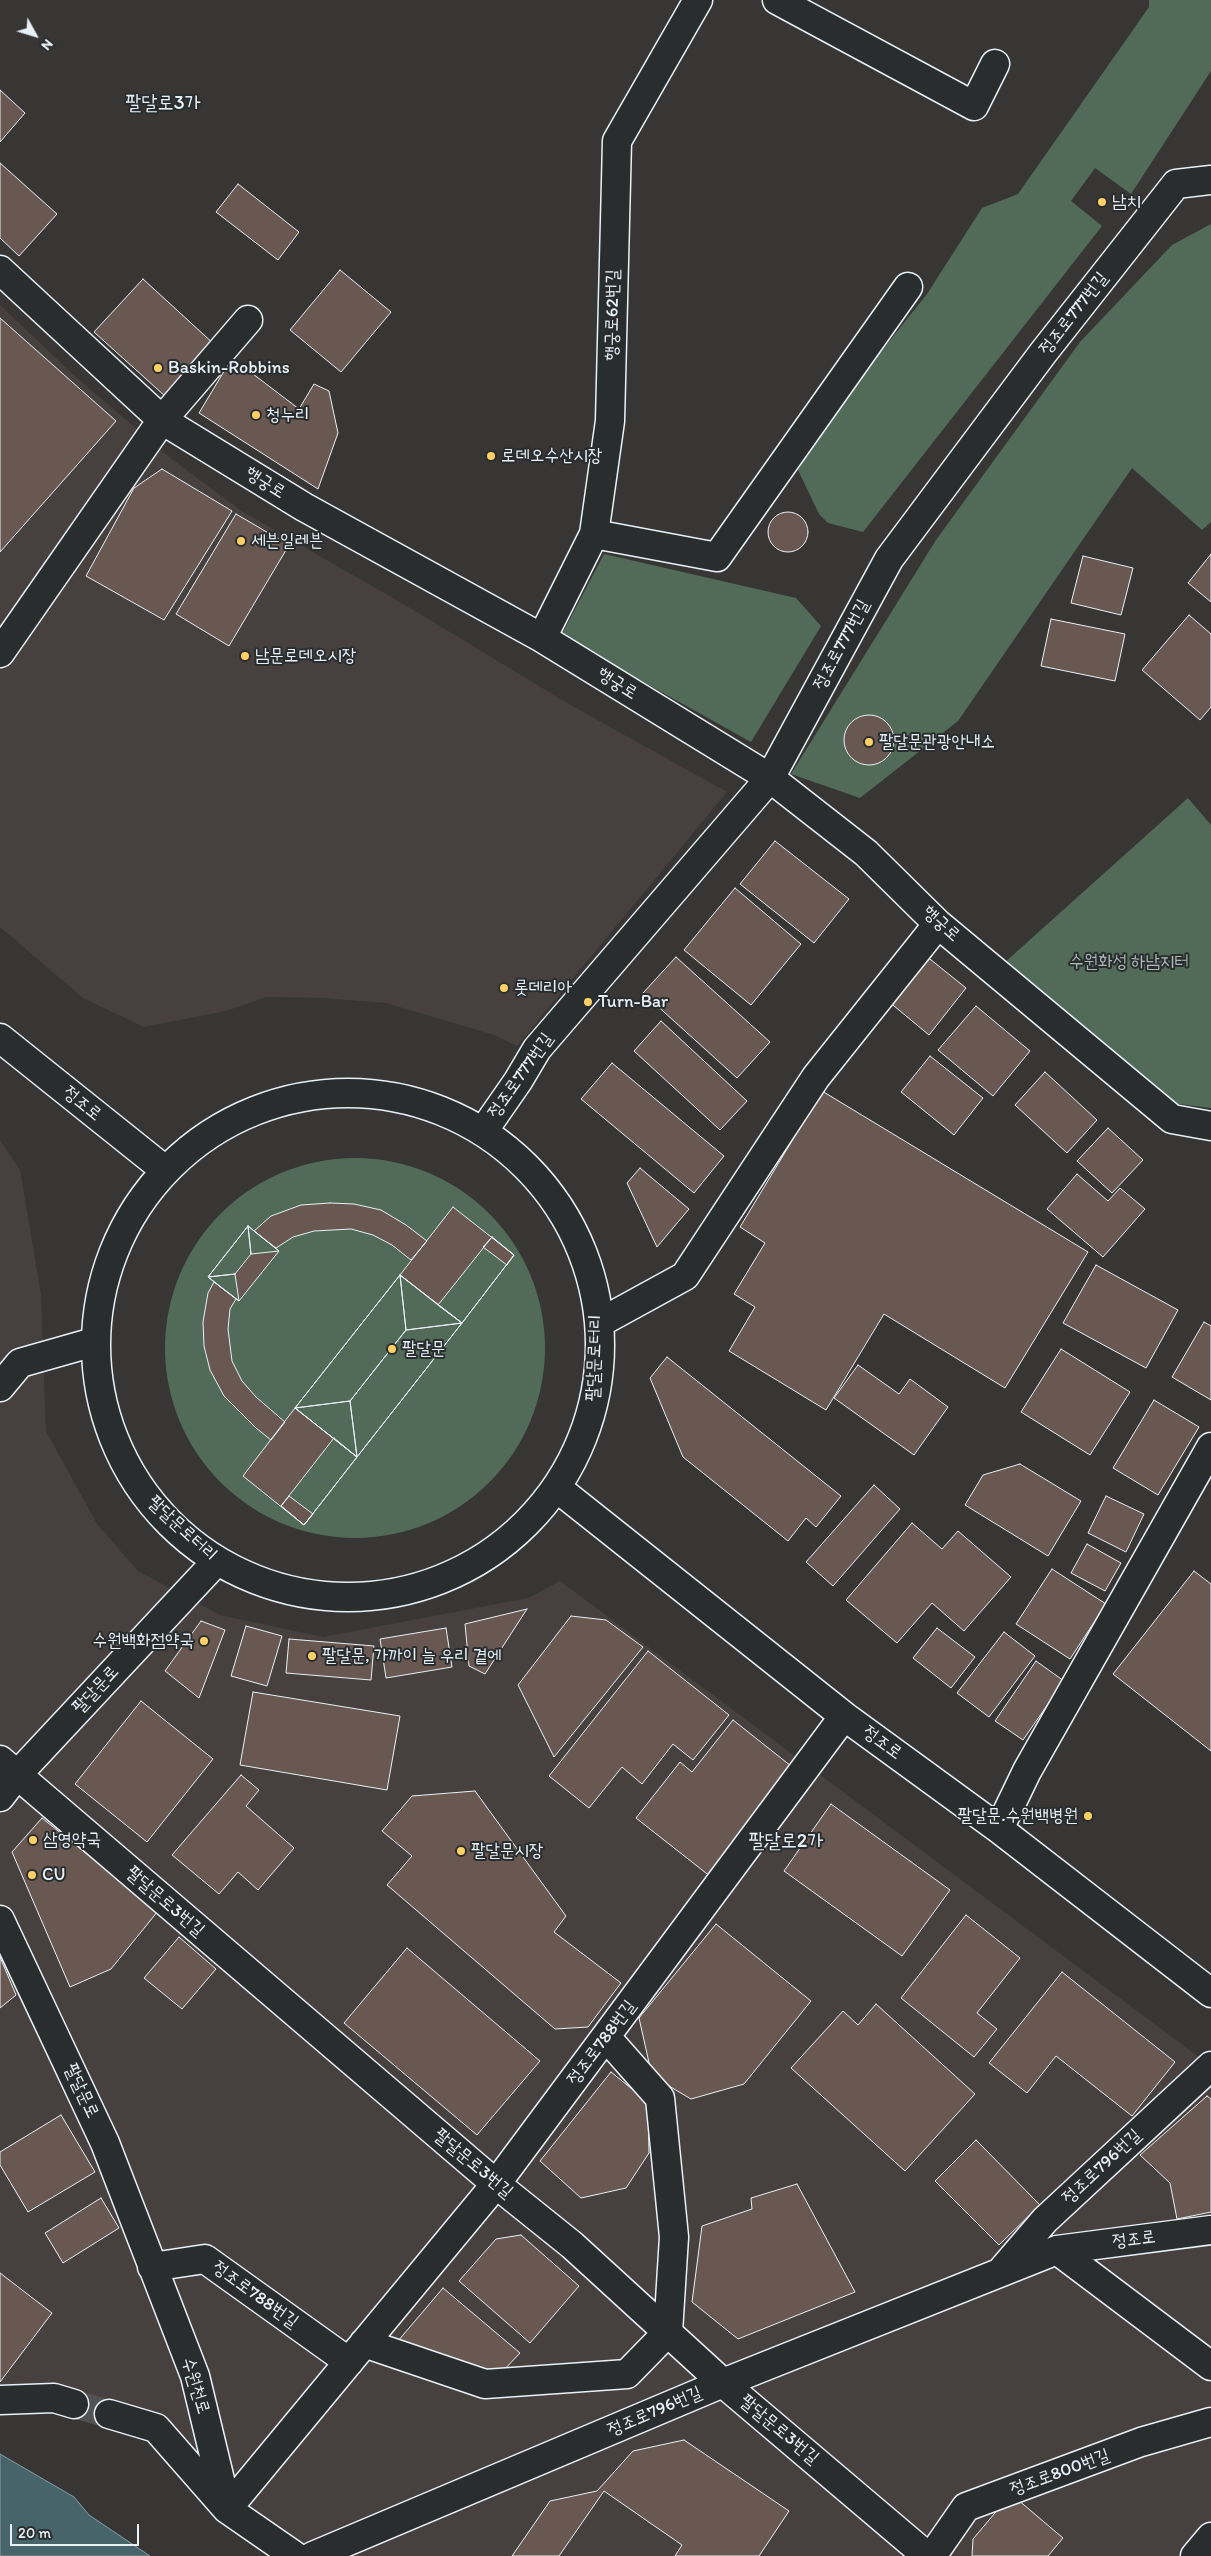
<!DOCTYPE html>
<meta charset="utf-8">
<style>
body{margin:0}
#map{position:relative;width:1211px;height:2556px;overflow:hidden;background:#373635;font-family:Itim,sans-serif}
canvas{display:block}
.north{position:absolute;left:10px;top:10px;width:50px;height:50px;-webkit-text-stroke:4px #2a2d2e;paint-order:stroke;rotate:129deg;font-size:14px;font-weight:700;line-height:20px;text-align:center;color:#e8f1f8}
.north::after{content:'';display:block;margin:auto;width:18px;height:22px;background:#e8f1f8;clip-path:polygon(50% 0,100% 100%,50% 72%,0 100%)}
.scale{position:absolute;left:10px;top:2524px;width:129px;height:22px;box-sizing:border-box;border:2px solid #e8f1f8;border-top:0;padding-left:6px;font-size:15px;line-height:18px;white-space:nowrap;color:#e8f1f8;-webkit-text-stroke:4px #2a2d2e;paint-order:stroke}
</style>
<div id="map">
<canvas width="1211" height="2556"></canvas>
<div class="north">N</div>
<div class="scale">20 m</div>
</div>
<script>
const c = document.querySelector('canvas').getContext('2d');
c.lineJoin = 'round';
function paint(path, color) {
  c.fillStyle = color;
  c.fill(path, 'evenodd');
}
function shape(rows) {
  const path = new Path2D();
  for (const r of rows) {
    if (r.length === 3) {
      path.moveTo(r[0] + r[2], r[1]);
      path.arc(r[0], r[1], r[2], 0, 2 * Math.PI);
      continue;
    }
    path.moveTo(r[0], r[1]);
    for (let i = 2; i < r.length; i += 2) path.lineTo(r[i], r[i + 1]);
  }
  return path;
}
function strokePath(path, color, width, dash) {
  c.strokeStyle = color;
  c.lineWidth = width;
  c.lineCap = dash ? 'butt' : 'round';
  c.setLineDash(dash || []);
  c.stroke(path);
}
function label(font, color, halo, rows, align = 'center') {
  c.font = font + ' Itim,"Poor Story",sans-serif';
  c.lineWidth = 4;
  c.setLineDash([]);
  c.textBaseline = 'middle';
  c.strokeStyle = halo;
  c.fillStyle = color;
  for (const [text, x, y, turn = 0] of rows) {
    c.save();
    c.translate(x, y);
    c.rotate((+turn || 0) * Math.PI / 180);
    c.textAlign = isNaN(turn) ? turn : align;
    if (halo) c.strokeText(text, 0, 0);
    c.fillText(text, 0, 0);
    c.restore();
  }
}
const built = shape([
 [0,305,77,378,173,460,243,512,412,609,567,703,727,792,517,1046,494,1035,386,1003,322,998,266,997,226,1011,144,1027,83,998,0,927],
 [0,1140,20,1170,41,1295,46,1431,97,1524,138,1571,220,1615,323,1637,528,1598,560,1581,1211,2066,1211,2556,313,2556,244,2507,159,2419,56,2385,0,2389]
]);
const green = shape([
 [1149,0,1211,0,1211,71,1131,194,1095,168,1071,201,1102,226,863,532,828,523,819,514,798,470,824,423,927,294,982,208,1018,194,1149,7],
 [1211,224,1211,522,1202,530,1132,468,958,721,860,798,791,774,936,540,1080,342,1172,245],
 [604,554,796,598,821,626,751,742,561,636],
 [1188,798,1211,825,1211,1108,1171,1103,1003,964],
 [355,1348,190]
]);
const water = shape([
 [0,2454,74,2497,89,2515,150,2556,0,2556,0,2454]
]);
const building = shape([
 [0,90,25,113,0,142,0,90],
 [0,163,57,214,19,256,0,238,0,163],
 [238,184,299,232,278,260,216,212,238,184],
 [340,270,391,312,341,372,290,330,340,270],
 [143,279,215,345,166,397,94,332,143,279],
 [0,318,116,421,0,552,0,318],
 [232,358,299,409,314,384,329,391,338,433,318,489,199,413,232,358],
 [162,469,232,511,164,620,86,576,134,488,162,469],
 [788,532,20],
 [236,514,289,545,229,646,176,614,236,514],
 [1211,554,1211,602,1188,583,1211,554],
 [1083,556,1133,568,1121,615,1071,603,1083,556],
 [1189,615,1211,634,1211,707,1200,720,1142,670,1189,615],
 [1051,619,1125,634,1115,681,1041,666,1051,619],
 [869,740,25],
 [775,841,849,899,814,943,740,884,775,841],
 [735,888,801,944,751,1005,684,950,735,888],
 [925,955,966,988,929,1035,888,1001,925,955],
 [676,957,770,1042,737,1078,643,993,676,957],
 [976,1006,1030,1051,993,1096,938,1050,976,1006],
 [661,1021,747,1101,720,1130,634,1051,661,1021],
 [930,1056,983,1098,954,1135,901,1092,930,1056],
 [612,1063,724,1156,694,1193,581,1099,612,1063],
 [1045,1072,1097,1120,1067,1153,1015,1105,1045,1072],
 [822,1091,1088,1252,1005,1388,884,1314,826,1410,729,1351,755,1307,734,1294,765,1243,740,1227,822,1091],
 [1108,1128,1143,1160,1112,1193,1077,1161,1108,1128],
 [640,1168,689,1209,657,1247,627,1183,640,1168],
 [1077,1174,1108,1201,1120,1188,1145,1209,1103,1257,1047,1209,1077,1174],
 [330,1203,354,1204,381,1210,406,1225,427,1241,411,1260,392,1245,373,1235,351,1229,314,1231,293,1237,276,1248,254,1231,271,1216,301,1205,330,1203],
 [453,1207,514,1255,462,1323,400,1275,453,1207],
 [248,1226,279,1251,239,1301,208,1277,248,1226],
 [248,1226,254,1231,279,1251,251,1254,248,1226],
 [248,1226,251,1254,235,1274,208,1277,248,1226],
 [492,1237,514,1255,462,1323,438,1305,492,1237],
 [492,1237,514,1255,507,1265,483,1247,492,1237],
 [1096,1265,1178,1310,1146,1368,1063,1323,1096,1265],
 [235,1274,239,1301,208,1277,235,1274],
 [400,1275,462,1323,357,1457,295,1408,400,1275],
 [400,1275,438,1305,462,1323,406,1330,400,1275],
 [400,1275,406,1330,350,1401,295,1408,400,1275],
 [214,1282,236,1299,230,1309,228,1329,232,1361,242,1381,256,1397,285,1422,271,1440,256,1428,224,1396,210,1370,204,1346,203,1322,208,1293,214,1282],
 [1204,1322,1211,1326,1211,1400,1172,1377,1204,1322],
 [462,1323,357,1457,350,1401,406,1330,462,1323],
 [1061,1349,1130,1392,1090,1455,1021,1412,1061,1349],
 [667,1357,841,1496,816,1527,806,1518,788,1541,683,1457,650,1378,667,1357],
 [858,1365,899,1394,910,1379,948,1407,914,1455,834,1398,858,1365],
 [1154,1400,1199,1427,1158,1495,1113,1468,1154,1400],
 [350,1401,357,1457,295,1408,350,1401],
 [295,1408,357,1457,304,1525,243,1476,295,1408],
 [334,1438,357,1457,304,1525,281,1506,334,1438],
 [1020,1464,1081,1501,1048,1556,965,1505,983,1475,1020,1464],
 [874,1485,900,1509,833,1586,806,1562,874,1485],
 [289,1496,313,1514,304,1525,281,1506,289,1496],
 [1106,1496,1144,1514,1126,1552,1088,1533,1106,1496],
 [912,1523,942,1549,958,1531,1011,1577,964,1631,932,1603,897,1643,846,1600,912,1523],
 [1087,1544,1121,1563,1105,1591,1071,1573,1087,1544],
 [1052,1569,1106,1604,1070,1659,1016,1624,1052,1569],
 [1194,1571,1211,1584,1211,1751,1113,1674,1194,1571],
 [527,1609,485,1674,469,1666,465,1624,527,1609],
 [571,1616,606,1620,643,1647,554,1757,518,1685,571,1616],
 [201,1621,225,1630,199,1698,165,1671,201,1621],
 [246,1626,282,1636,267,1686,231,1676,246,1626],
 [446,1628,452,1667,386,1678,380,1639,446,1628],
 [937,1628,975,1657,951,1688,913,1658,937,1628],
 [1004,1632,1035,1656,989,1717,957,1693,1004,1632],
 [289,1639,374,1646,371,1680,286,1673,289,1639],
 [648,1651,729,1715,693,1760,673,1744,642,1784,622,1767,589,1808,549,1776,648,1651],
 [1036,1661,1064,1681,1023,1740,995,1721,1036,1661],
 [253,1692,400,1716,387,1790,240,1765,253,1692],
 [141,1701,213,1759,147,1842,75,1784,141,1701],
 [733,1720,796,1770,711,1877,636,1818,680,1762,692,1772,733,1720],
 [241,1775,259,1790,246,1806,294,1848,258,1890,238,1872,219,1894,172,1855,241,1775],
 [475,1791,566,1916,554,1932,621,1983,588,2027,555,2029,387,1885,412,1856,382,1831,412,1796,475,1791],
 [831,1804,950,1890,902,1956,784,1871,831,1804],
 [42,1818,158,1911,111,1969,70,1987,12,1852,42,1818],
 [966,1915,1020,1958,977,2013,997,2029,974,2057,901,1998,966,1915],
 [716,1924,811,2001,744,2084,691,2099,652,2076,639,2018,716,1924],
 [179,1937,216,1969,182,2009,144,1978,179,1937],
 [407,1948,540,2061,477,2135,344,2023,407,1948],
 [0,1957,16,1995,0,2008,0,1957],
 [1062,1972,1175,2062,1132,2116,1056,2056,1027,2093,989,2063,1062,1972],
 [876,2004,975,2094,905,2171,791,2068,843,2011,858,2025,876,2004],
 [611,2072,648,2102,649,2153,626,2188,581,2198,540,2161,611,2072],
 [1207,2096,1211,2099,1211,2212,1177,2219,1170,2183,1140,2155,1207,2096],
 [61,2115,95,2172,28,2212,0,2165,0,2152,61,2115],
 [976,2140,1040,2205,999,2245,935,2181,976,2140],
 [797,2184,855,2292,738,2339,692,2302,702,2226,752,2209,751,2198,797,2184],
 [101,2198,119,2228,63,2263,45,2233,101,2198],
 [521,2235,579,2286,530,2343,459,2281,496,2239,521,2235],
 [0,2273,52,2313,0,2382,0,2273],
 [443,2288,520,2353,502,2372,448,2361,398,2341,443,2288],
 [684,2440,789,2511,759,2556,675,2556,682,2545,604,2491,559,2556,512,2556,550,2501,597,2491,633,2451,684,2440],
 [1011,2494,1063,2538,1048,2556,972,2556,973,2539,1011,2494]
]);
const minorTunnel = shape([
 [74,2404,109,2414]
]);
const minor = shape([
 [777,0,974,106,995,64],
 [0,270,162,420,304,507,542,638,770,778,866,853,938,924,1172,1119,1211,1126],
 [594,534,717,557,908,287],
 [542,638,594,534,610,421,617,141,698,0],
 [0,653,162,420,248,320],
 [0,1038,165,1170],
 [348,1345,252],
 [484,1130,518,1081,537,1049,770,778,889,559,1043,353,1176,184,1211,180],
 [601,1322,685,1276,816,1077,938,924],
 [0,1387,20,1363,94,1342],
 [557,1488,844,1716,999,1829,1211,1993],
 [0,1760,496,2184,572,2245,723,2383,927,2556],
 [0,1797,17,1775,215,1563],
 [999,1829,1027,1771,1211,1447],
 [0,1920,105,2143,195,2376,227,2509],
 [1057,2250,1211,2366],
 [152,2267,205,2259,349,2362],
 [1003,2269,1045,2220,1211,2066],
 [364,2343,485,2384,627,2374,668,2332,674,2237,660,2098,606,2037],
 [0,2400,54,2398,74,2404],
 [109,2414,156,2428,227,2509,295,2556],
 [227,2509,496,2184,844,1716],
 [313,2556,723,2383,1057,2250,1211,2230],
 [932,2556,966,2507,1141,2442,1211,2422],
 [1195,2556,1211,2537]
]);
const markers = [
 [1102,202,5,"#ffd166"],
 [158,368,5,"#ffd166"],
 [256,415,5,"#ffd166"],
 [491,456,5,"#ffd166"],
 [241,541,5,"#ffd166"],
 [245,656,5,"#ffd166"],
 [869,742,5,"#ffd166"],
 [504,988,5,"#ffd166"],
 [588,1002,5,"#ffd166"],
 [392,1349,5,"#ffd166"],
 [204,1641,5,"#ffd166"],
 [312,1656,5,"#ffd166"],
 [1088,1816,5,"#ffd166"],
 [33,1840,5,"#ffd166"],
 [461,1851,5,"#ffd166"],
 [32,1875,5,"#ffd166"]
];
const poiNames = [
 ["남치",1112,202],
 ["Baskin-Robbins",168,368],
 ["청누리",266,415],
 ["로데오수산시장",501,456],
 ["세븐일레븐",251,541],
 ["남문로데오시장",255,656],
 ["팔달문관광안내소",879,742],
 ["롯데리아",514,988],
 ["Turn-Bar",598,1002],
 ["팔달문",402,1349],
 ["수원백화점약국",194,1641,"right"],
 ["팔달문, 가까이 늘 우리 곁에",322,1656],
 ["팔달문.수원백병원",1078,1816,"right"],
 ["삼영약국",43,1840],
 ["팔달문시장",471,1851],
 ["CU",42,1875]
];
const streetNames = [
 ["정조로777번길",1074,314,-52],
 ["행궁로62번길",613,315,-89],
 ["행궁로",265,483,32],
 ["정조로777번길",842,645,-62],
 ["행궁로",617,684,32],
 ["행궁로",941,924,42],
 ["정조로777번길",521,1076,-55],
 ["정조로",82,1104,39],
 ["팔달문로터리",595,1358,-88],
 ["팔달문로터리",182,1529,43],
 ["팔달문로",96,1690,-47],
 ["정조로",882,1743,36],
 ["팔달문로3번길",165,1902,41],
 ["정조로788번길",602,2043,-53],
 ["팔달문로",81,2091,65],
 ["팔달문로3번길",473,2164,40],
 ["정조로796번길",1102,2167,-43],
 ["정조로",1134,2240,-7],
 ["정조로788번길",255,2295,36],
 ["수원천로",195,2386,73],
 ["정조로796번길",655,2412,-23],
 ["팔달문로3번길",779,2430,40],
 ["정조로800번길",1060,2473,-20]
];
const parkNames = [
 ["수원화성 하남지터",1129,962]
];
const quarterNames = [
 ["팔달로3가",163,104],
 ["팔달로2가",786,1842]
];
paint(built, '#46403e');
paint(green, '#526b58');
paint(water, '#47646b');
strokePath(water, '#879ca3', 1);
paint(building, '#695852');
strokePath(building, '#e8f1f8', 1);
strokePath(minorTunnel, '#525252', 28, [28, 14]);
strokePath(minor, '#e8f1f8', 31);
strokePath(minor, '#2a2d2e', 28);
for (const [x, y, r, color] of markers) {
  const dot = new Path2D();
  dot.arc(x, y, r, 0, 2 * Math.PI);
  c.fillStyle = color;
  c.fill(dot);
  strokePath(dot, '#2a2d2e', 2);
}
label('18px', '#e8f1f8', '#2a2d2e', poiNames, 'left');
label('18px', '#e8f1f8', '#2a2d2e', streetNames);
label('18px', '#acbbb8', '#2a2d2e', parkNames);
label('20px', '#e8f1f8', '#2a2d2e', quarterNames);
</script>
